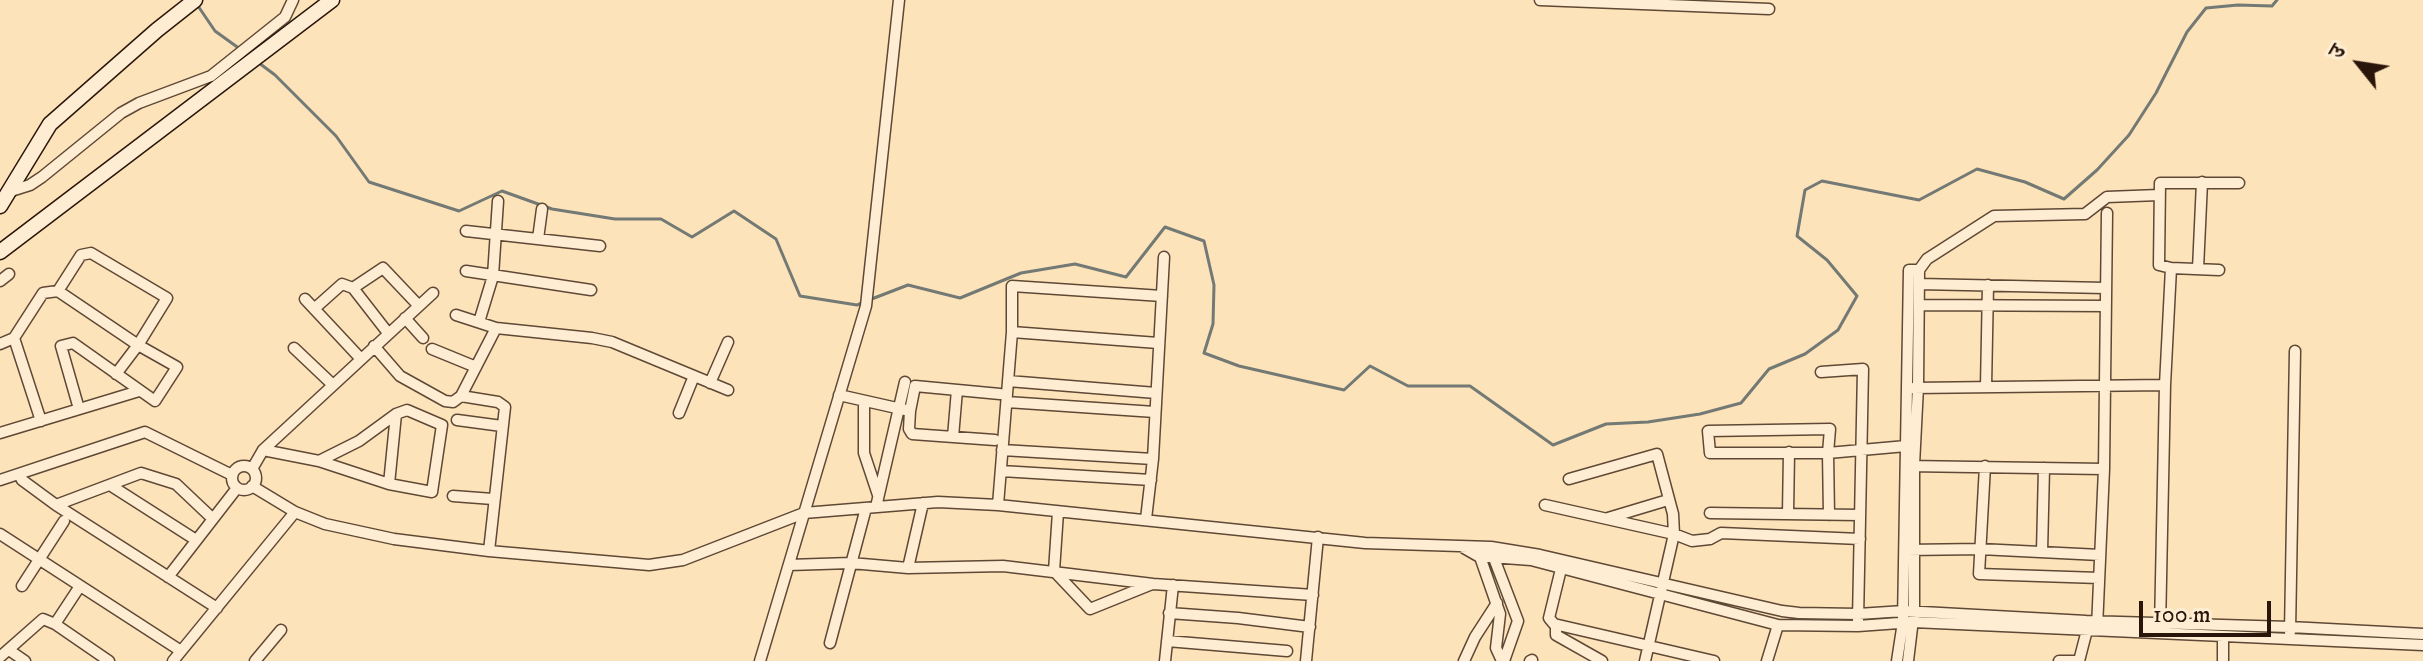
<!DOCTYPE html>
<meta charset="utf-8">
<style>
body{margin:0}
#map{position:relative;width:2423px;height:661px;overflow:hidden;background:#fde3b9;font-family:"IM FELL DW Pica","Noto Serif Devanagari",serif}
canvas{display:block}
.north{position:absolute;left:2319px;top:24px;width:80px;height:80px;-webkit-text-stroke:6px #feedd2;paint-order:stroke;rotate:300deg;font-size:22px;font-weight:700;line-height:32px;text-align:center;color:#2a150b}
.north::after{content:'';display:block;margin:auto;width:28px;height:36px;background:#2a150b;clip-path:polygon(50% 0,100% 100%,50% 72%,0 100%)}
.scale{position:absolute;left:2139px;top:601px;width:132px;height:36px;box-sizing:border-box;border:4px solid #2a150b;border-top:0;padding-left:10px;font-size:24px;line-height:28px;white-space:nowrap;color:#2a150b;-webkit-text-stroke:6px #feedd2;paint-order:stroke}
</style>
<div id="map">
<canvas width="2423" height="661"></canvas>
<div class="north">उ</div>
<div class="scale">100 m</div>
</div>
<script>
const c = document.querySelector('canvas').getContext('2d');
c.lineJoin = 'round';
function shape(rows) {
  const path = new Path2D();
  for (const r of rows) {
    if (r.length === 3) {
      path.moveTo(r[0] + r[2], r[1]);
      path.arc(r[0], r[1], r[2], 0, 2 * Math.PI);
      continue;
    }
    path.moveTo(r[0], r[1]);
    for (let i = 2; i < r.length; i += 2) path.lineTo(r[i], r[i + 1]);
  }
  return path;
}
function strokePath(path, color, width, dash) {
  c.strokeStyle = color;
  c.lineWidth = width;
  c.lineCap = dash ? 'butt' : 'round';
  c.setLineDash(dash || []);
  c.stroke(path);
}
const stream = shape([
 [196,3,215,31,240,49],
 [259,63,275,75,336,136,369,182,459,211,502,191,552,209,615,219,661,219,692,237,734,211,776,239,800,296,857,305,862,303],
 [869,300,908,285,960,298,1021,273,1075,264,1126,277,1165,227,1204,241,1214,285,1213,324,1204,353,1239,366,1344,390,1370,366,1408,386,1470,386,1553,445,1606,424,1648,422,1700,414,1741,403,1769,369,1805,354,1838,330,1857,296,1827,260,1797,236,1805,190,1822,181,1919,200,1977,169,2025,182,2064,199,2097,170,2129,135,2156,93,2187,32,2206,8,2238,5,2272,6,2277,0]
]);
const street = shape([
 [1540,0,1769,9],
 [11,191,30,185,42,177,121,113,139,103,211,76,285,17,293,0],
 [466,231,600,246],
 [538,239,542,209],
 [2198,269,2202,182],
 [1919,270,1927,259,1994,216,2085,214,2107,197,2159,195],
 [2219,270,2171,268,2159,265,2160,183,2239,183],
 [466,271,591,290],
 [0,281,9,274],
 [1919,284,2105,288],
 [353,288,383,268,419,306],
 [58,291,81,255,91,253,167,298,138,345,116,374],
 [305,299,361,359],
 [1919,305,2105,306],
 [314,309,342,284,353,288,388,333],
 [456,315,496,328,592,338,612,342,728,390],
 [405,318,423,338],
 [479,322,493,276,498,201],
 [1012,332,1158,343],
 [14,338,41,421],
 [0,344,14,338,43,293,58,291,138,345,177,367,155,401,73,343,61,346,79,409],
 [374,346,400,376,445,401,453,402,461,396],
 [294,348,333,385],
 [432,349,476,367],
 [1821,372,1863,369,1858,620],
 [1008,381,1156,393],
 [710,383,728,342],
 [1986,387,1988,285],
 [1913,388,2165,385],
 [839,395,910,411,915,386,1000,394],
 [864,401,864,453,878,495],
 [1007,402,1155,412],
 [910,411,909,429,912,434,995,440],
 [679,413,694,376],
 [457,420,502,426],
 [0,433,139,391],
 [953,437,957,390],
 [263,450,319,461,389,484,432,492,442,425,407,410,396,414,359,441,319,461],
 [1002,450,1153,459],
 [1908,466,2104,469],
 [1985,466,1979,574,2099,578],
 [244,478,12],
 [252,469,263,450,433,293],
 [1001,471,1151,480],
 [19,474,22,480,56,505,217,608],
 [1569,479,1657,454,1673,514,1674,534,1645,661],
 [0,480,145,432,232,475],
 [389,484,396,414],
 [110,485,196,540],
 [252,486,295,512,325,524,394,539,489,551,649,565,683,560,804,513,938,502,998,505,1365,543,1491,547,1540,555,1782,611,1799,613,1858,614,1904,611,2086,621,2290,627,2423,634],
 [453,496,493,499],
 [56,505,141,473,176,484,213,519],
 [998,505,1012,332,1012,286,1162,296],
 [1545,505,1674,534,1692,541,1710,539,1721,533,1860,539],
 [876,507,905,382],
 [1058,512,1054,571,1090,609,1152,584],
 [1710,513,1860,515],
 [1788,514,1789,452],
 [1829,515,1828,453,1830,429,1708,431,1710,453,1828,453,1906,446],
 [1608,518,1668,500],
 [1146,519,1153,459,1164,257],
 [0,534,181,651],
 [1464,548,1478,556,1531,560,1778,625,1858,626,1913,622,2423,645],
 [1907,550,1980,549,2100,555],
 [489,551,505,407,498,402,461,396,496,328],
 [1478,551,1500,614,1496,648,1502,661],
 [2042,552,2044,468],
 [1492,553,1518,621,1504,661],
 [789,565,851,563,908,568,1003,566,1153,584,1313,595],
 [908,568,923,503],
 [1561,569,1549,618,1554,624,1714,661],
 [168,577,237,488],
 [22,586,64,521],
 [1169,613,1238,618,1310,627],
 [55,624,80,586],
 [1556,625,1556,635,1602,661],
 [2097,628,2104,469,2107,213],
 [2160,628,2165,385,2171,268],
 [2290,632,2295,351],
 [1167,641,1287,651],
 [830,643,866,508],
 [9,650,25,661],
 [0,657,43,619,55,624,109,661],
 [173,661,295,512],
 [255,661,281,630],
 [760,661,866,306,899,0],
 [1165,661,1173,585],
 [1306,661,1318,537],
 [1464,661,1475,637,1497,603],
 [1530,661,1532,660],
 [1767,661,1778,625],
 [1897,661,1903,622,1909,270,1919,270,1918,387,1914,465,1914,611,1908,661],
 [2059,661,2078,661],
 [2079,661,2087,630],
 [2223,661,2223,637]
]);
const secondary = shape([
 [0,206,50,124,157,30,195,0],
 [0,252,332,0]
]);
strokePath(stream, '#737974', 3);
strokePath(street, '#5f4836', 13);
strokePath(secondary, '#2a150b', 17);
strokePath(street, '#feedd2', 10);
strokePath(secondary, '#feedd2', 14);
</script>
